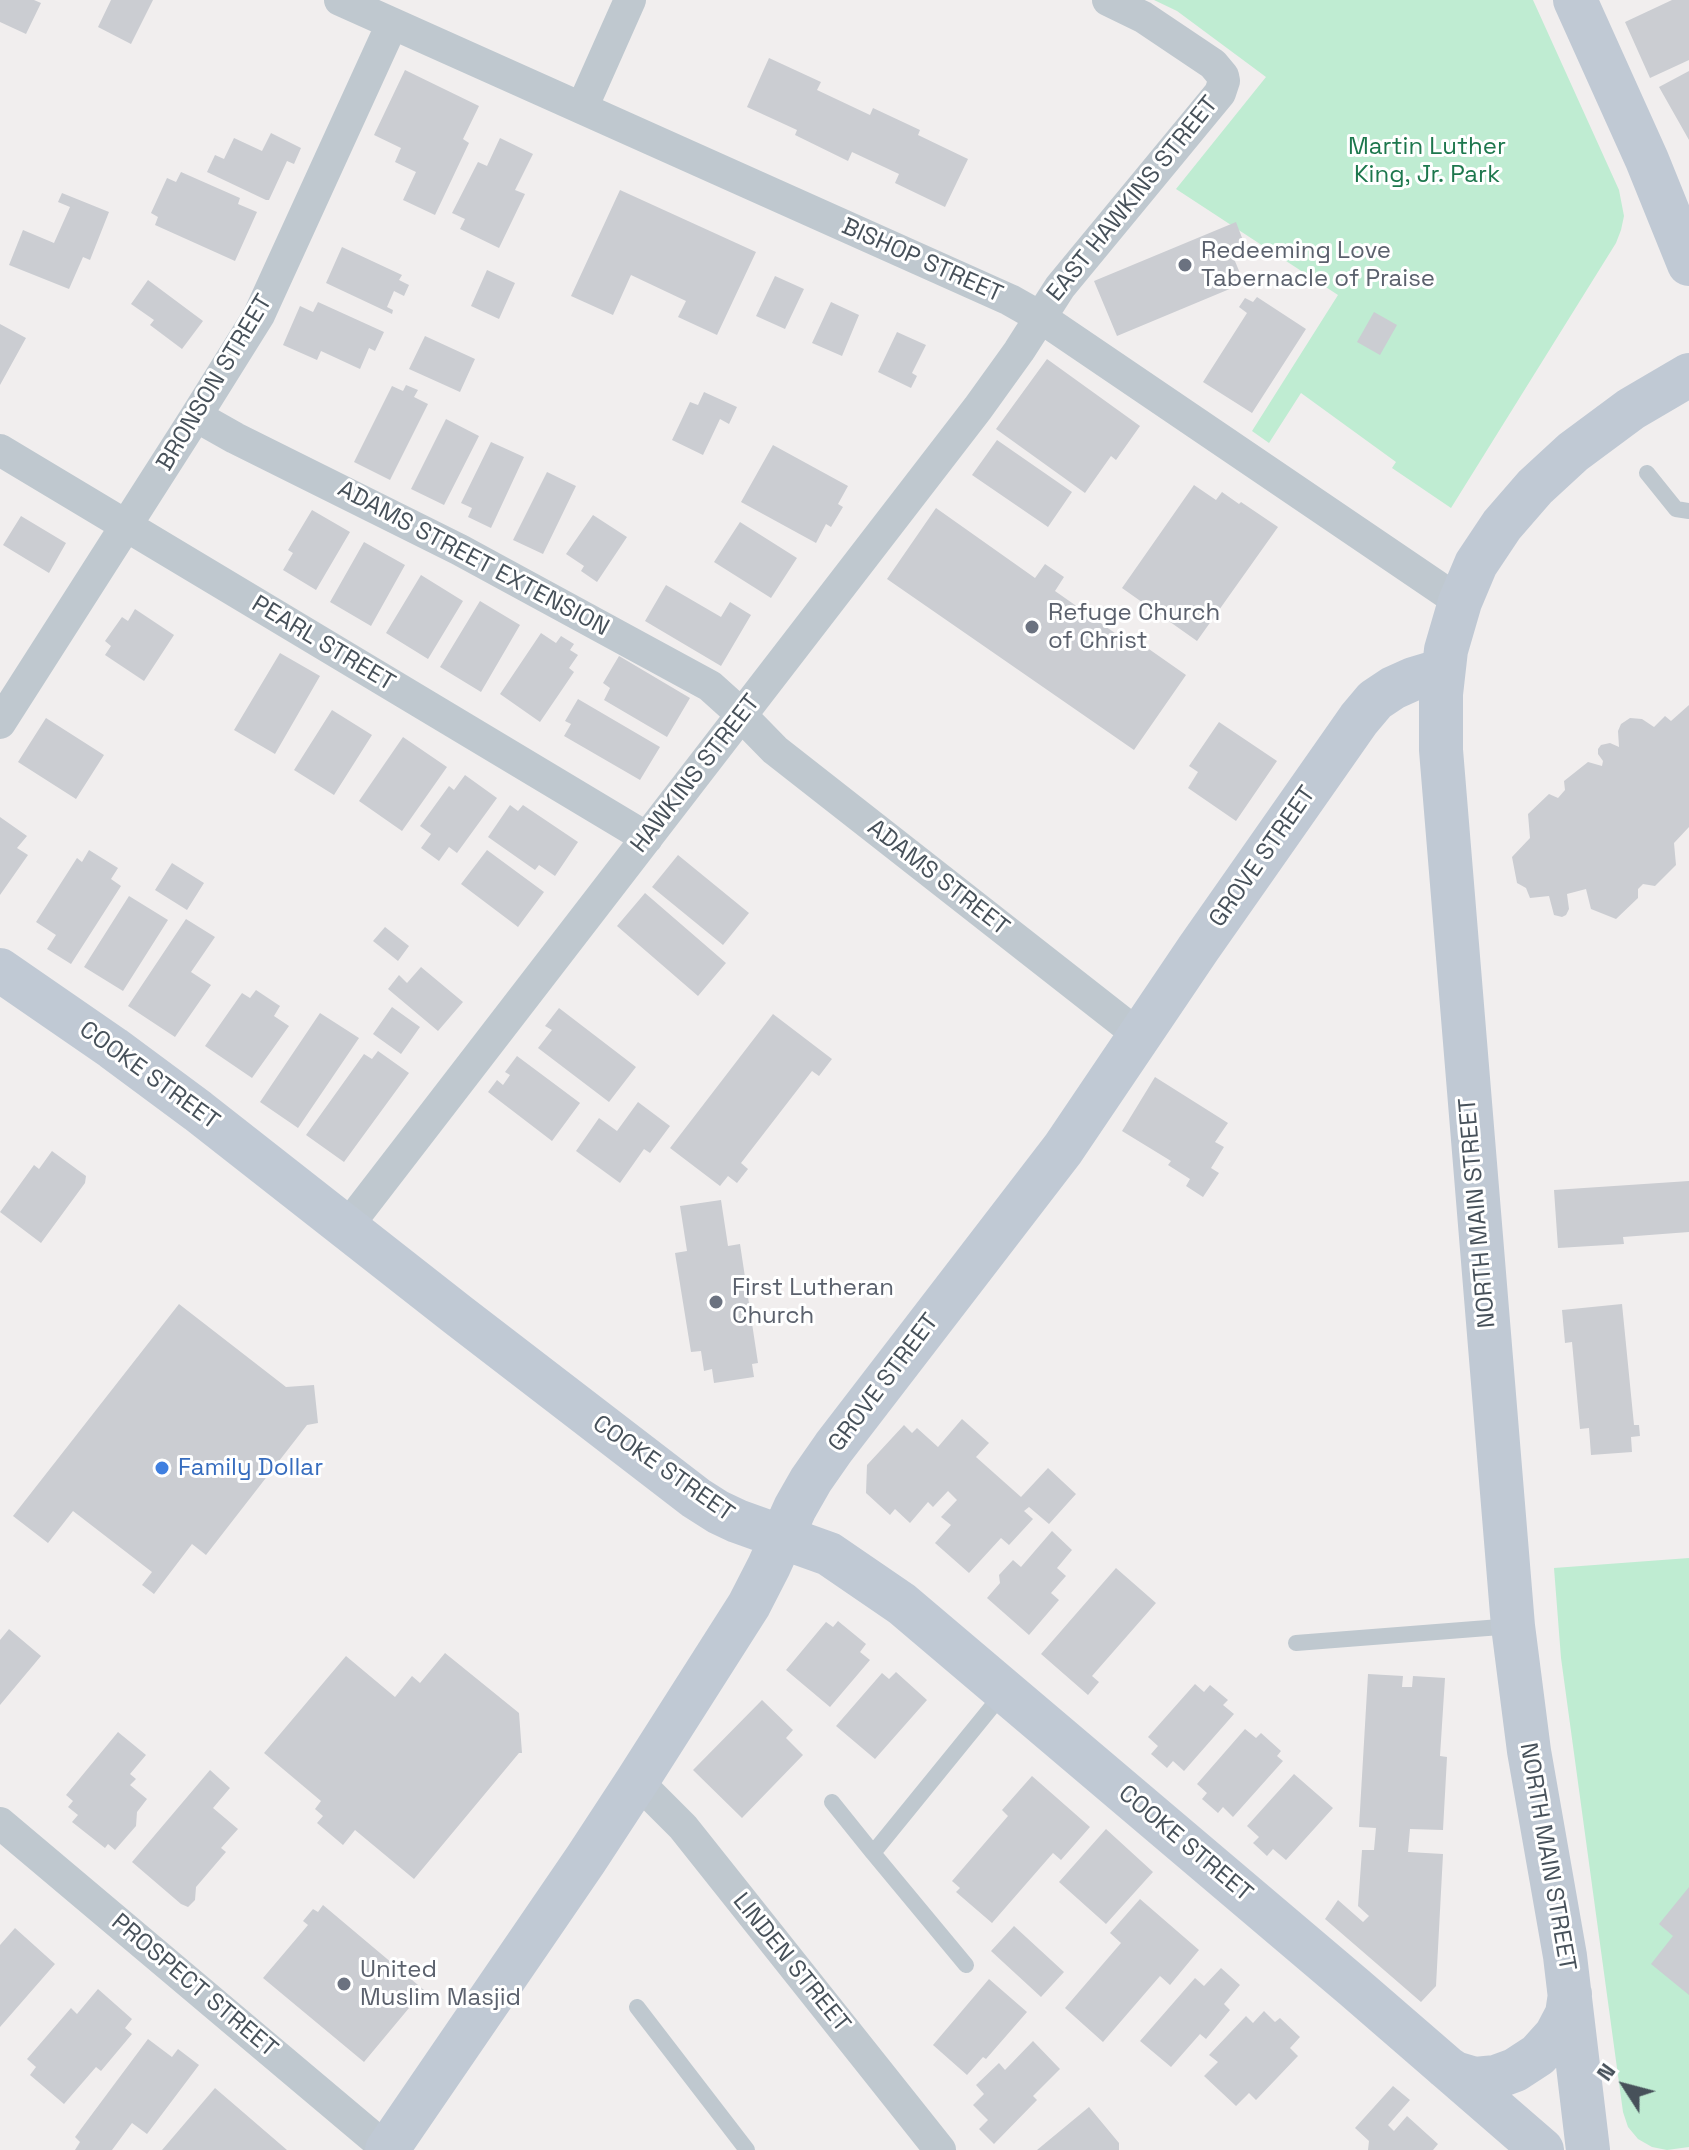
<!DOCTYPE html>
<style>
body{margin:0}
#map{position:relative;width:1689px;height:2150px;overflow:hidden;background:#f1eeee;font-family:"Space Grotesk",sans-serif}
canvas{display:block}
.north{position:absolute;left:1585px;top:2046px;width:80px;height:80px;-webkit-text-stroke:6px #fff;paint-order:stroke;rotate:306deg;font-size:22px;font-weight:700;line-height:32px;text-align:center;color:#47515a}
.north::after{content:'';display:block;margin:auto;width:28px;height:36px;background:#47515a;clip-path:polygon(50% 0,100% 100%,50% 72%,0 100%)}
</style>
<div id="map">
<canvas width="1689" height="2150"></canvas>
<div class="north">N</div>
</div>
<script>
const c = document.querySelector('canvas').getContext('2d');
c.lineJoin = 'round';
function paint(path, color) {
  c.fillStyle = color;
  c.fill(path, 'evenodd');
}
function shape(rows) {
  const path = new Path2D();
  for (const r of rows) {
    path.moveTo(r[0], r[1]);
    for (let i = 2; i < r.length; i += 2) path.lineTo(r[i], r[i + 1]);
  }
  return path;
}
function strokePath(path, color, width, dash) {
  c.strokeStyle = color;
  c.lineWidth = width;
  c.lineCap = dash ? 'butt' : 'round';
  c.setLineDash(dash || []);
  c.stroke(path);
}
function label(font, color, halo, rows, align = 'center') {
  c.font = font + ' "Space Grotesk",sans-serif';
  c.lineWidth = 6;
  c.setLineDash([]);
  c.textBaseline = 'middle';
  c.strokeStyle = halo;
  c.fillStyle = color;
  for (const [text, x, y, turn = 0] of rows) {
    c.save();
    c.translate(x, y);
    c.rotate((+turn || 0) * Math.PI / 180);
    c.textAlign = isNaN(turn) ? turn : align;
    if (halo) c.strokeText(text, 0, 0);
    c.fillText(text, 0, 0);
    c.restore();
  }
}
const green = shape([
 [1154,0,1533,0,1619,190,1624,216,1621,230,1616,243,1451,508,1392,468,1396,462,1301,393,1269,443,1252,431,1338,295,1176,189,1266,77,1177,11],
 [1689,1558,1689,2147,1667,2150,1652,2147,1638,2139,1628,2127,1623,2112,1561,1658,1554,1568]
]);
const building = shape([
 [0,0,34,0,41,3,26,34,0,22],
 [111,0,153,0,131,44,98,27],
 [1672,0,1689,0,1689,60,1650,78,1625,22],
 [769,58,821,82,817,90,870,115,873,108,920,130,918,135,968,159,945,207,895,183,899,174,852,152,848,161,795,135,797,130,747,107],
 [405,70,479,106,463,139,469,143,435,215,403,200,416,172,395,162,401,148,374,135],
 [1689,71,1689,140,1659,87],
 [271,133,301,148,294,164,287,161,269,200,266,200,207,172,215,155,224,159,234,138,262,151],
 [500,138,533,154,515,190,525,194,499,248,460,229,465,219,452,213,478,162,487,166],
 [181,172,240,198,238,204,257,212,235,261,155,225,158,217,151,213,167,178,176,182],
 [620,190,756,252,717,335,678,317,686,301,631,275,613,315,571,296],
 [62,193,109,212,90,260,83,257,69,289,9,265,23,230,54,243,70,207,58,202],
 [1236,222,1244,243,1230,249,1244,283,1117,336,1094,281],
 [342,247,402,275,399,280,409,285,404,296,394,291,387,307,393,310,392,314,326,283],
 [487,270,515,283,499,319,471,306],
 [775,276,804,289,785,329,756,316],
 [148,280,203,321,182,349,150,325,154,320,131,304],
 [1257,297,1306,329,1252,413,1203,382,1247,313,1239,307,1245,298,1253,302],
 [318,302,384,332,375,351,369,348,360,369,321,351,317,360,283,345,300,306,313,312],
 [831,302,859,315,842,356,812,343],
 [1374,312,1397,325,1380,355,1357,342],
 [0,324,26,338,0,385],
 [897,332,926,345,912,373,917,376,911,388,878,372],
 [425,336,475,359,460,392,409,369],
 [1047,359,1140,426,1116,460,1111,456,1085,493,996,429],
 [406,385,418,390,414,397,428,404,390,480,354,462,392,386,403,391],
 [704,392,737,407,729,424,720,419,703,455,672,440,690,402,698,405],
 [446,419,479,436,444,505,411,489],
 [997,440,1072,492,1048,527,972,475],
 [491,442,524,457,491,528,468,517,472,508,461,503],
 [773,445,848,486,838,504,843,507,831,527,826,524,816,543,741,502],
 [547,472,576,486,543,554,513,540],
 [1194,485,1216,500,1222,492,1239,504,1241,502,1278,527,1197,641,1122,588],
 [936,508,1035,578,1045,564,1064,577,1055,591,1132,645,1136,640,1186,675,1134,750,887,579],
 [312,510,350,532,316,590,283,570,293,553,288,550],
 [593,515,627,537,597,582,581,571,584,566,566,554],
 [21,516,66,543,49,573,3,545],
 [740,522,797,558,771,598,714,562],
 [364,542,405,565,371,626,330,602],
 [421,575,463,601,428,659,386,633],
 [666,585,721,617,730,602,751,615,721,666,645,621],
 [480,601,520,625,481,692,440,667],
 [135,609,174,635,144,681,105,655,111,646,105,641,122,617,128,621],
 [541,633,556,643,561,636,574,644,570,650,578,655,569,668,574,672,540,722,500,694],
 [280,653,320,676,275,754,234,730],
 [619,656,690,698,667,737,604,700,610,688,603,683],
 [578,699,660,747,640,780,564,736,571,724,565,721],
 [1689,705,1689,827,1674,843,1676,865,1655,886,1643,884,1638,889,1638,898,1616,919,1591,909,1586,889,1567,894,1569,909,1566,915,1562,917,1554,915,1549,896,1530,898,1526,888,1517,883,1512,857,1530,838,1528,814,1549,794,1558,798,1565,790,1564,781,1588,762,1602,766,1603,761,1598,754,1598,749,1601,745,1610,743,1619,747,1618,731,1621,724,1630,718,1642,719,1654,727,1665,716,1671,721],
 [332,710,372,735,334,795,294,770],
 [46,718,104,755,76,799,18,762],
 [1219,722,1277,761,1236,821,1188,788,1198,772,1189,766],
 [403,737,447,767,402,831,359,801],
 [465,775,497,798,457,853,449,847,439,861,421,848,431,834,420,826,449,786,454,790],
 [510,805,518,811,523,805,578,842,555,876,539,865,535,870,488,837],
 [0,817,27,836,17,848,28,855,0,895],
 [89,850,118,868,111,879,121,886,71,964,47,949,56,935,36,922,77,858,82,862],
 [487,850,544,892,518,927,461,884],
 [678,855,749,913,723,945,652,887],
 [172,863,204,883,187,910,155,890],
 [645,893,726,963,698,996,617,926],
 [129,896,168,920,123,991,84,967],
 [186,919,215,937,191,972,211,985,175,1037,128,1006],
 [385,927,409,946,398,961,373,941],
 [421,967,463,1002,438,1031,388,989,399,975,407,983],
 [256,990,280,1006,274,1016,289,1026,252,1078,205,1046,242,993,250,998],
 [392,1007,420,1027,401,1054,373,1034],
 [559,1008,636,1067,609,1102,538,1048,552,1030,545,1026],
 [320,1013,359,1038,298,1128,260,1102],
 [773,1014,832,1059,819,1076,812,1071,741,1163,748,1169,737,1183,728,1176,720,1186,670,1148],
 [378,1051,409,1073,344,1162,306,1135,364,1054,372,1059],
 [517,1056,580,1103,552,1141,488,1092,497,1080,503,1085,510,1075,505,1072],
 [1155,1077,1228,1123,1215,1142,1224,1147,1211,1168,1219,1173,1203,1197,1186,1186,1190,1179,1168,1165,1171,1161,1122,1131],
 [638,1102,670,1126,650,1153,644,1149,620,1183,576,1151,599,1118,617,1131],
 [52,1151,86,1176,85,1183,41,1243,0,1212,34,1165,39,1169],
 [1689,1181,1689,1232,1623,1237,1624,1244,1558,1248,1554,1190],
 [721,1200,728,1246,740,1244,758,1363,752,1364,754,1377,714,1383,712,1369,704,1371,701,1351,691,1352,675,1253,687,1251,680,1206],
 [179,1304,286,1387,314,1385,318,1423,307,1425,206,1555,192,1544,154,1594,142,1585,152,1572,73,1511,48,1543,13,1516],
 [1622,1304,1634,1425,1639,1425,1640,1436,1631,1437,1632,1452,1591,1455,1589,1428,1580,1429,1572,1342,1565,1343,1562,1310],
 [962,1419,989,1443,976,1457,1021,1497,1048,1468,1076,1494,1049,1524,1029,1507,1024,1511,1033,1519,1009,1545,1001,1538,969,1573,935,1543,951,1525,941,1517,957,1500,948,1491,933,1507,928,1502,910,1523,895,1509,890,1515,866,1493,867,1465,904,1425,912,1433,917,1428,938,1447],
 [1052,1531,1072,1550,1057,1568,1066,1576,1051,1593,1059,1600,1029,1635,987,1598,1000,1583,999,1575,1013,1560,1021,1567],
 [1116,1568,1156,1603,1092,1676,1099,1682,1088,1695,1041,1654],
 [838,1621,866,1644,860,1652,870,1660,830,1707,786,1670,826,1622,833,1627],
 [9,1629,41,1656,0,1705,0,1640],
 [445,1653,519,1713,522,1753,519,1753,414,1879,355,1830,343,1845,317,1823,323,1816,315,1809,321,1801,264,1753,346,1656,395,1697,412,1676,420,1683],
 [896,1672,927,1700,875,1759,836,1726,882,1673,889,1679],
 [1368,1674,1403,1676,1402,1687,1412,1687,1413,1676,1445,1678,1440,1756,1447,1757,1443,1830,1410,1829,1408,1852,1443,1854,1436,1986,1421,2002,1325,1919,1338,1900,1363,1922,1369,1916,1358,1906,1362,1850,1374,1850,1376,1828,1359,1827],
 [1195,1684,1204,1692,1210,1685,1228,1700,1223,1705,1234,1714,1184,1771,1173,1761,1167,1768,1151,1754,1158,1746,1148,1737],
 [762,1700,793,1730,786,1738,803,1755,742,1818,693,1770],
 [1245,1729,1256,1738,1261,1733,1281,1751,1277,1756,1283,1761,1233,1817,1223,1807,1218,1813,1202,1799,1207,1793,1197,1784],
 [118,1732,146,1755,130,1774,136,1779,130,1785,147,1799,137,1812,136,1826,115,1850,108,1844,105,1848,72,1822,78,1815,68,1807,73,1801,66,1795],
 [210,1770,230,1788,213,1808,238,1829,221,1848,226,1852,196,1887,195,1900,188,1907,181,1904,132,1862],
 [1294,1774,1333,1808,1286,1860,1273,1849,1267,1856,1253,1843,1259,1837,1247,1826],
 [1032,1776,1090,1827,1061,1860,1053,1853,992,1923,956,1892,960,1888,952,1881,1008,1816,1002,1810],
 [1106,1829,1153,1872,1106,1924,1059,1882],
 [1689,1887,1689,1995,1651,1964,1673,1936,1659,1924],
 [1140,1899,1199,1950,1170,1985,1160,1976,1103,2042,1065,2008,1121,1943,1110,1933],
 [323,1905,424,1990,364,2062,263,1978,308,1925,303,1921,313,1909,318,1912],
 [1014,1926,1064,1972,1041,1997,991,1951],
 [15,1928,55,1964,0,2027,0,1945],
 [1221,1968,1240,1985,1224,2004,1230,2010,1206,2039,1200,2034,1171,2067,1140,2041,1195,1978,1204,1986],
 [989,1979,1027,2012,986,2059,983,2057,967,2075,933,2045],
 [98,1989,132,2019,125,2028,132,2034,101,2071,96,2067,64,2104,30,2075,36,2067,27,2059,71,2008,77,2014],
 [1264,2011,1275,2022,1280,2018,1300,2037,1290,2048,1298,2056,1256,2100,1249,2093,1236,2106,1204,2076,1218,2062,1209,2055,1246,2016,1253,2023],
 [148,2039,172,2057,178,2049,199,2065,147,2134,132,2123,112,2150,75,2150,80,2142,75,2137],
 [1033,2041,1060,2069,1033,2096,1037,2100,994,2144,979,2129,988,2120,973,2105,984,2094,976,2085,999,2063,1005,2070],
 [1393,2086,1410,2100,1388,2125,1394,2131,1407,2116,1438,2144,1433,2150,1368,2150,1369,2141,1355,2128],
 [215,2088,287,2150,162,2150],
 [1089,2107,1119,2143,1119,2150,1037,2150]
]);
const service = shape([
 [1647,473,1676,509,1689,511],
 [1296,1643,1513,1626],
 [832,1802,873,1853],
 [966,1965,873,1853,1004,1692],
 [637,2007,747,2150]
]);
const minor = shape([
 [340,0,1010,300,1040,317,1460,602],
 [582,108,630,0],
 [196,416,235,438,460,550,710,686,730,704,775,750,1140,1036],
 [0,450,647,838],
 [0,723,196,416,259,315,392,24],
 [346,1228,978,408,1019,351,1060,287,1220,93,1224,81,1223,76,1213,64,1143,17,1108,0],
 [637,1781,683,1827,940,2150],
 [0,1823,388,2150]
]);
const secondary = shape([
 [1575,0,1647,160,1689,264],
 [0,970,113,1048,198,1111,458,1315,696,1498,718,1512,737,1521,829,1554,902,1604,1355,1988,1542,2150],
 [1446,2067,1455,2073,1475,2079,1496,2077,1515,2070,1538,2055,1556,2035,1567,2014,1570,1994],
 [387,2150,586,1859,637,1781,749,1605,769,1566,795,1508,811,1480,834,1447,1063,1149,1198,949,1359,719,1375,700,1393,688,1413,679,1443,670],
 [1588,2150,1565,1956,1529,1751,1513,1626,1441,750,1441,694,1446,650,1460,602,1476,564,1502,525,1535,487,1573,452,1631,409,1689,375]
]);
const markers = [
 [1185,265,8,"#6b7280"],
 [1032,627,8,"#6b7280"],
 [716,1302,8,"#6b7280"],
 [162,1468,8,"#3f7fe0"],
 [344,1984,8,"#6b7280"]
];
const parkNames = [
 ["Martin Luther",1427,147],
 ["King, Jr. Park",1427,175]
];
const streetNames = [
 ["EAST HAWKINS STREET",1133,199,-51],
 ["BISHOP STREET",922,261,24],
 ["BRONSON STREET",215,383,-59],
 ["ADAMS STREET EXTENSION",473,559,28],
 ["PEARL STREET",323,644,31],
 ["HAWKINS STREET",696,774,-52],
 ["GROVE STREET",1263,857,-55],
 ["ADAMS STREET",938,878,38],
 ["COOKE STREET",149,1076,36],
 ["NORTH MAIN STREET",1478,1213,-95],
 ["GROVE STREET",884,1383,-53],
 ["COOKE STREET",663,1469,35],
 ["COOKE STREET",1185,1844,40],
 ["NORTH MAIN STREET",1547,1857,80],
 ["LINDEN STREET",791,1963,51],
 ["PROSPECT STREET",194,1986,40]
];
const worshipNames = [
 ["Redeeming Love",1201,251],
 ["Tabernacle of Praise",1201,279],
 ["Refuge Church",1048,613],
 ["of Christ",1048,641],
 ["First Lutheran",732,1288],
 ["Church",732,1316],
 ["United",360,1970],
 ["Muslim Masjid",360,1998]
];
const shopNames = [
 ["Family Dollar",178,1468]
];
paint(green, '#bfecd2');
paint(building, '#cbcdd2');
strokePath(service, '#bfc8cf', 16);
strokePath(minor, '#bfc8cf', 32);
strokePath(secondary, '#c0c9d4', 44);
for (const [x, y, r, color] of markers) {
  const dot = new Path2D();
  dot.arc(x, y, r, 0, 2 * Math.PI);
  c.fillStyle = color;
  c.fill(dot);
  strokePath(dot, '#fff', 3);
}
label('24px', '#1d774d', '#fff', parkNames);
label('24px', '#47515a', '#fff', streetNames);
label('24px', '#5b616d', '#fff', worshipNames, 'left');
label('24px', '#366cbe', '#fff', shopNames, 'left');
</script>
